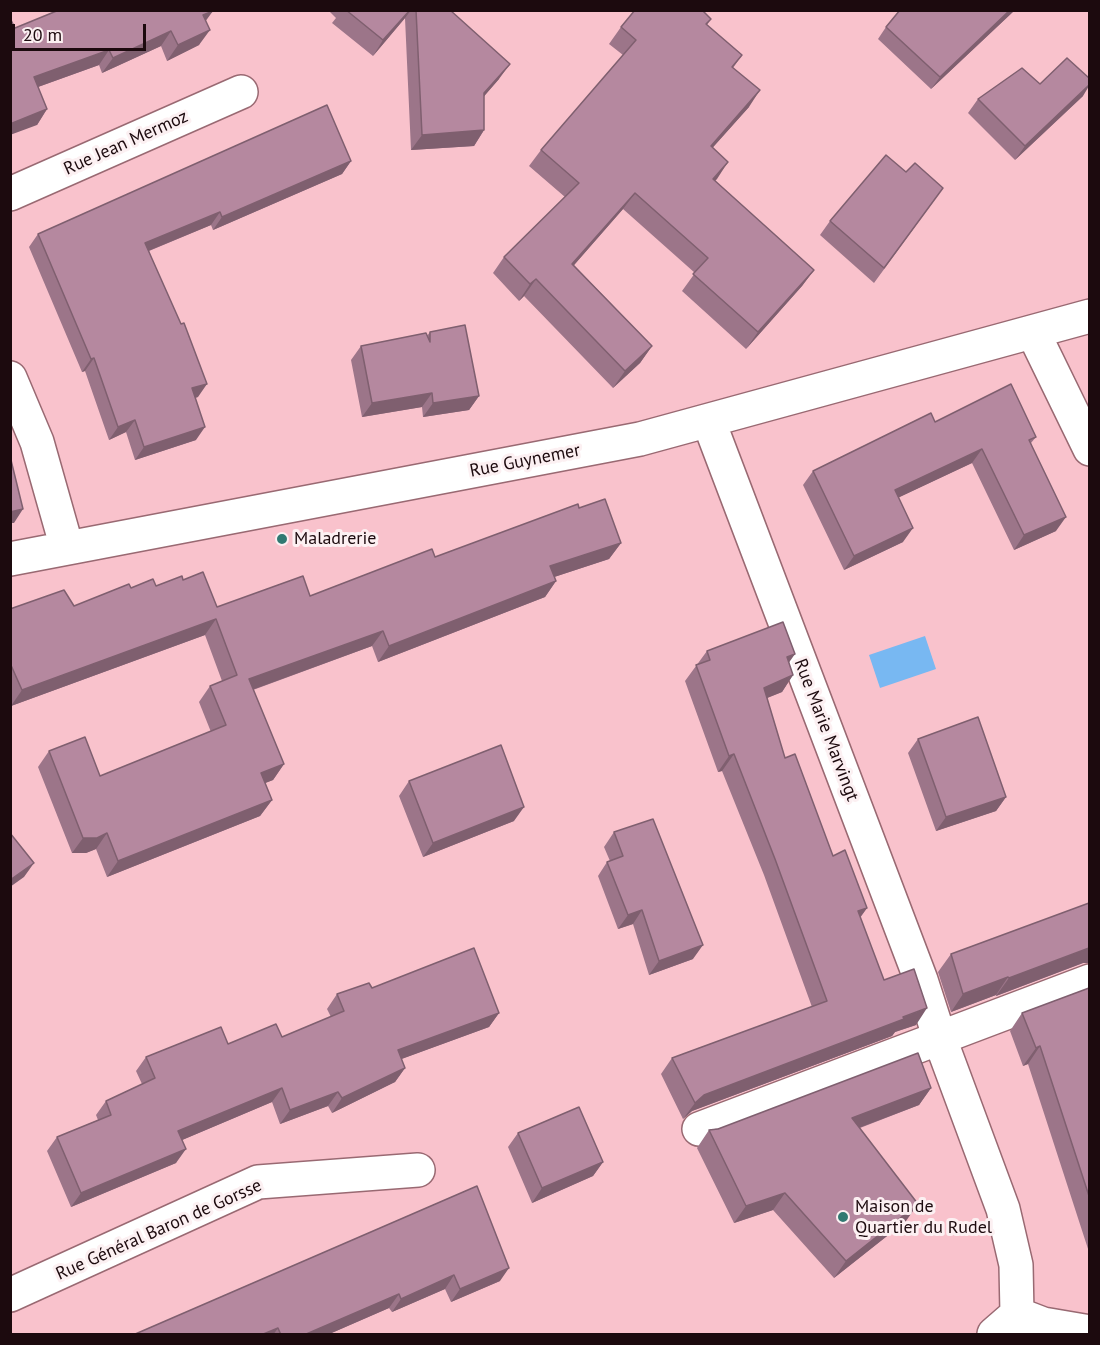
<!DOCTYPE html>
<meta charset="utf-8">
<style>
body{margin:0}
#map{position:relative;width:1100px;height:1345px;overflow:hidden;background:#f9c2cc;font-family:"PT Sans",sans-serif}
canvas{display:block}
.frame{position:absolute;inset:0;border:12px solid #1c0a0e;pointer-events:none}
.scale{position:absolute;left:12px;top:24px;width:134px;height:27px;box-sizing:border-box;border:3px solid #1c0a0e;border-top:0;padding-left:8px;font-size:18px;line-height:21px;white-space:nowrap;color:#1c0a0e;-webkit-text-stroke:4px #fcf0f2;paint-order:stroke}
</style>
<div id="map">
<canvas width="1100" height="1345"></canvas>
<div class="frame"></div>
<div class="scale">20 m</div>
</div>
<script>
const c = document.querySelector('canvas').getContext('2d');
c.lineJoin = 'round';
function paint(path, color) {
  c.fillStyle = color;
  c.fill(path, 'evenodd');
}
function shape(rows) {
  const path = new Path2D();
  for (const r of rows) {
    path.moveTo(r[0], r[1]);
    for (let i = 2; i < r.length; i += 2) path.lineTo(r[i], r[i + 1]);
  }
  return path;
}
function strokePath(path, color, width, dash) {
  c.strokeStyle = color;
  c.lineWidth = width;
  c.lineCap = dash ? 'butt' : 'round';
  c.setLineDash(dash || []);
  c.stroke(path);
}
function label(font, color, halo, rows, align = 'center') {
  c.font = font + ' "PT Sans",sans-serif';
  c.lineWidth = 6;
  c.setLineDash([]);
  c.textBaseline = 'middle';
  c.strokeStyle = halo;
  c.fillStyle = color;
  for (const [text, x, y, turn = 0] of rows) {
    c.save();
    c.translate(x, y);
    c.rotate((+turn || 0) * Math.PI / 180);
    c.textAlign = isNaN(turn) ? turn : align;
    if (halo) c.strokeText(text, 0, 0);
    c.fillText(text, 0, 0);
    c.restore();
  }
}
const water = shape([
 [925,636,936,669,880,688,869,655]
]);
const minor = shape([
 [10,194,241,92],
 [1033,332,1090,449],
 [10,378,37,442,67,548],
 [709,422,921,980,940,1039,1003,1209,1016,1265,1017,1314,994,1334],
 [10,559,640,439,1090,316],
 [699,1129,1090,981],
 [10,1295,258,1182,418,1170],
 [1017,1314,1043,1324,1090,1332]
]);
const wall = shape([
 [328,10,450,10,499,79,484,96,484,130,474,146,411,150,405,18,373,56,332,23,336,18],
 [900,10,1015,10,931,89,878,39,886,27],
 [711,19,707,25,742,55,733,68,749,107,712,148,715,181,814,270,802,286,746,349,682,291,695,273,623,209,574,265,652,346,640,363,613,388,524,296,519,301,493,273,504,257,565,197,529,166,541,150,623,55,609,44,621,27],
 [206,21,199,45,167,61,161,46,102,73,99,65,38,87,47,109,37,125,15,28],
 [1040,84,1083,96,1015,160,968,113,978,99],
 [351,161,342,174,213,230,211,225,149,251,198,397,195,398,196,440,135,460,126,432,109,440,85,371,82,372,29,247,38,234],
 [933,202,874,283,820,235,830,221],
 [430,332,479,396,469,410,423,417,422,407,362,417,351,360,361,346,427,336],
 [935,422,1036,437,1031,443,1056,531,1014,550,972,463,899,497,903,542,844,570,803,485,813,471],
 [579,508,621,543,609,559,554,577,556,581,545,597,378,662,372,646,253,690,284,764,273,780,265,783,272,800,260,816,107,877,96,849,86,853,72,853,38,767,49,751,100,776,211,732,199,702,210,686,222,681,205,635,11,706,10,609,74,606,131,588,156,586,183,580,217,607,310,596,435,557],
 [707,651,789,663,793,675,782,692,767,698,785,758,833,856,867,908,860,918,884,980,916,1025,895,1032,892,1036,692,1111,683,1119,661,1074,672,1058,812,1007,764,875,722,771,718,772,685,681],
 [918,739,1006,797,996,811,936,831,908,753],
 [409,781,514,821,423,857,399,796],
 [614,832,693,959,649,975,633,924,618,929,598,876,607,862,610,861,604,847],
 [951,954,1083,963,996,996,996,995,951,1012,938,972],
 [372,988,499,1013,489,1027,401,1059,405,1068,395,1082,332,1113,328,1106,280,1124,272,1102,182,1140,176,1163,71,1207,47,1151,57,1137,98,1120,96,1115,106,1101,142,1084,136,1071,146,1057,228,1044,282,1037,331,1017,327,1009,337,994],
 [1089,988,1089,1252,1028,1064,1023,1066,1010,1031,1022,1013],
 [931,1088,919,1105,860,1128,906,1221,834,1278,773,1210,734,1223,697,1148,709,1130],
 [518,1133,603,1162,593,1176,532,1203,508,1147],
 [477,1186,500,1281,451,1302,445,1289,392,1312,389,1308,327,1335,133,1335]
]);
const shadedWall = shape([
 [410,10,411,10,405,18,373,56,383,40],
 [1010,10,1015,10,931,89,940,77],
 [213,11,202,26,203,15],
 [210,30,199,45,167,61,178,45],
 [171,31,161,46,102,73,113,58],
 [109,50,99,65,24,92,34,77],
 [510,64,499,79,474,108,484,93],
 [1089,85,1089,86,1083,96,1015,160,1025,146],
 [760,90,749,107,699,163,711,146],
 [47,109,37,125,10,135,10,124],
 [484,130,474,146,411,150,422,135],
 [351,161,342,174,213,230,222,217],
 [728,162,717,179,702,195,713,179],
 [635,193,623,209,561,280,572,264],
 [220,212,211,225,136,256,145,243],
 [814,270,802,286,746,349,758,332],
 [536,279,524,296,519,301,530,284],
 [652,346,640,363,613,388,625,371],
 [94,358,85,371,82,372,91,359],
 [207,384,198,397,183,401,192,388],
 [432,393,422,407,362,417,372,403],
 [479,396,469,410,423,417,433,403],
 [135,420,126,432,109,440,118,427],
 [205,427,196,440,135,460,144,447],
 [982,449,972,463,885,504,895,490],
 [23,509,14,523,10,523,10,512],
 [1066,517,1056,531,1014,550,1024,535],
 [913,528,903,542,844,570,854,556],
 [621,543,609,559,539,582,550,566],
 [556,581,545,597,378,662,389,646],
 [216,619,205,635,11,706,22,690],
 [383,631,372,646,238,695,249,679],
 [795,654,783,671,787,657],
 [793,675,782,692,752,704,764,688],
 [734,754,722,771,718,772,729,756],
 [284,764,273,780,250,789,261,773],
 [1006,797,996,811,936,831,946,817],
 [272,800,260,816,107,877,118,861],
 [524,807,514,821,423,857,433,843],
 [107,833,96,849,86,853,72,853,83,838],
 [34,863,24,877,10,887,10,880],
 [867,908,855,924,858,911],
 [642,910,633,924,618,929,628,915],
 [703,945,693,959,649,975,659,961],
 [1089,948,1089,963,1083,963,996,996,1009,978],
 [1008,977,996,995,951,1012,963,994],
 [927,1008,916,1025,895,1032,892,1036,692,1111,683,1119,695,1103,704,1095],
 [499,1013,489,1027,388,1064,398,1050],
 [1040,1046,1028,1064,1023,1066,1036,1048],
 [405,1068,395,1082,332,1113,342,1098],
 [282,1088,272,1102,168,1146,178,1131],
 [931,1088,919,1105,840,1135,852,1118],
 [338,1092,328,1106,280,1124,290,1110],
 [186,1149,176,1163,71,1207,81,1193],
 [603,1162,593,1176,532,1203,542,1188],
 [785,1193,773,1210,734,1223,746,1206],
 [918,1204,906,1221,834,1278,846,1261],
 [509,1268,500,1281,451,1302,460,1289],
 [454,1275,445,1289,392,1312,401,1299],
 [399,1294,389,1308,327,1335,304,1335],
 [278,1328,273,1335,261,1335]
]);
const building = shape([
 [59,10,213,10,213,11,203,15,210,30,178,45,171,31,113,58,109,50,34,77,47,109,10,124,10,18,15,28,59,10],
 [346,10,410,10,383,40,346,10],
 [416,10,450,10,510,64,484,93,484,130,422,135,416,10],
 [635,10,702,10,711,19,706,24,742,55,732,67,760,90,711,146,728,162,713,179,814,270,758,332,693,274,708,258,635,193,572,264,652,346,625,371,536,279,530,284,504,257,579,183,541,150,636,40,621,27,635,10],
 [900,10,1010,10,940,77,886,27,900,10],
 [1067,58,1089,78,1089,85,1025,146,978,99,1022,68,1040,84,1067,58],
 [327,105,351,161,222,217,220,212,145,243,181,324,184,323,207,384,192,388,205,427,144,447,135,420,118,427,94,358,91,359,38,234,327,105],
 [886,155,906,172,915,163,943,188,884,268,830,221,886,155],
 [465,325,479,396,433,403,432,393,372,403,361,346,426,333,430,342,430,332,465,325],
 [1011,384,1036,437,1029,440,1066,517,1024,535,982,449,895,490,913,528,854,556,813,471,931,413,935,422,1011,384],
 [10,456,23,509,10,512,10,456],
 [605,499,621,543,550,566,556,581,389,646,383,631,249,679,284,764,261,773,272,800,118,861,107,833,97,838,83,838,49,751,85,737,100,776,226,725,210,686,237,675,216,619,22,690,10,663,10,609,64,590,74,606,129,584,131,588,153,579,156,586,182,576,183,580,203,572,217,607,303,576,310,596,432,549,435,557,578,504,579,508,605,499],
 [783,622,795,654,787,657,793,675,764,688,785,758,795,754,833,856,845,850,867,908,858,911,884,980,914,969,927,1008,903,1017,904,1019,704,1095,695,1103,672,1058,827,1001,775,859,734,754,729,756,696,665,710,660,707,651,783,622],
 [978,717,1006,797,946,817,918,739,978,717],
 [501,745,524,807,433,843,409,781,501,745],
 [653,819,703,945,659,961,642,910,628,915,607,862,623,856,614,832,653,819],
 [10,833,34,863,10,880,10,833],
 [1089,903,1089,948,1009,978,1008,977,963,994,951,954,1089,903],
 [474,948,499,1013,398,1050,405,1068,342,1098,338,1092,290,1110,282,1088,178,1131,186,1149,81,1193,57,1137,111,1115,106,1101,155,1078,146,1057,221,1027,228,1044,276,1024,282,1037,344,1011,337,994,369,983,372,988,474,948],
 [1089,988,1089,1196,1040,1046,1036,1048,1022,1013,1089,988],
 [918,1053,931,1088,852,1118,918,1204,846,1261,785,1193,746,1206,709,1130,718,1129,918,1053],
 [579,1107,603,1162,542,1188,518,1133,579,1107],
 [477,1186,509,1268,460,1289,454,1275,401,1299,399,1294,304,1335,281,1335,278,1328,261,1335,133,1335,477,1186]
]);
const markers = [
 [282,539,6,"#317972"],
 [843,1217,6,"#317972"]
];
const streetNames = [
 ["Rue Jean Mermoz",126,143,-24],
 ["Rue Guynemer",525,461,-11],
 ["Rue Marie Marvingt",826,730,69],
 ["Rue Général Baron de Gorsse",159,1230,-24]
];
const poiNames = [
 ["Maladrerie",294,539],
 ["Maison de",855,1207],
 ["Quartier du Rudel",855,1228]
];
paint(water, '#78b8f2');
strokePath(minor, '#996972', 36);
strokePath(minor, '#fff', 33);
paint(wall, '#9c7589');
paint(shadedWall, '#7f5f6f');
paint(building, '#b5889f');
strokePath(building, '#7f5f6f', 1.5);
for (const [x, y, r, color] of markers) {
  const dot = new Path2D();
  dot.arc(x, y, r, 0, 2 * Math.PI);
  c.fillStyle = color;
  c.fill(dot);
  strokePath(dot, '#fcf0f2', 2);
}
label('18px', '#1c0a0e', '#fcf0f2', streetNames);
label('18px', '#1c0a0e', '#fcf0f2', poiNames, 'left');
</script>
